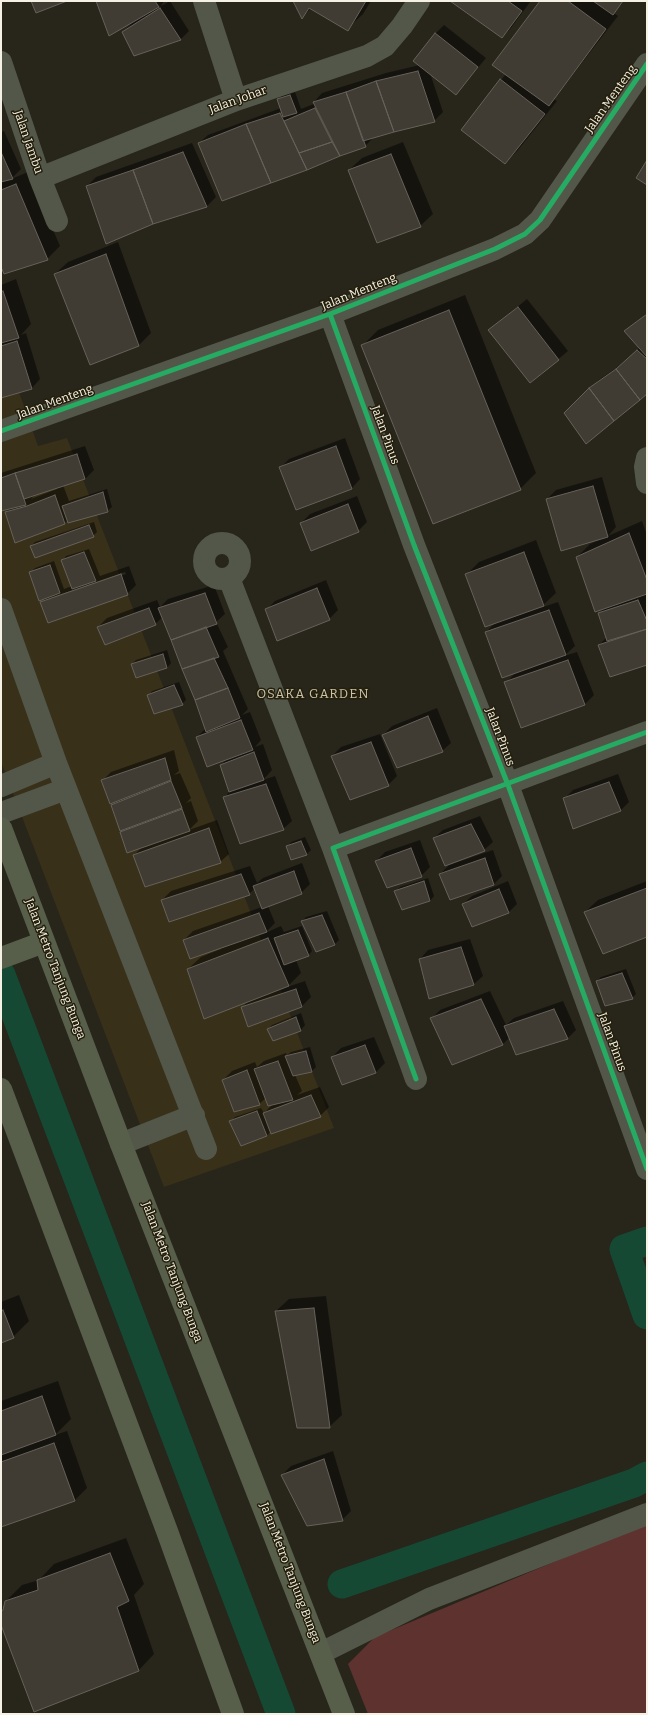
<!DOCTYPE html>
<style>
body{margin:0}
#map{position:relative;width:648px;height:1715px;overflow:hidden;background:#28251b;font-family:Bitter,serif}
canvas{display:block}
.frame{position:absolute;inset:0;border:2px solid #f5f1e5;pointer-events:none}
</style>
<div id="map">
<canvas width="648" height="1715"></canvas>
<div class="frame"></div>
</div>
<script>
const c = document.querySelector('canvas').getContext('2d');
c.lineJoin = 'round';
function paint(path, color) {
  c.fillStyle = color;
  c.fill(path, 'evenodd');
}
function shape(rows) {
  const path = new Path2D();
  for (const r of rows) {
    if (r.length === 3) {
      path.moveTo(r[0] + r[2], r[1]);
      path.arc(r[0], r[1], r[2], 0, 2 * Math.PI);
      continue;
    }
    path.moveTo(r[0], r[1]);
    for (let i = 2; i < r.length; i += 2) path.lineTo(r[i], r[i + 1]);
  }
  return path;
}
function strokePath(path, color, width, dash) {
  c.strokeStyle = color;
  c.lineWidth = width;
  c.lineCap = dash ? 'butt' : 'round';
  c.setLineDash(dash || []);
  c.stroke(path);
}
function label(font, color, halo, rows, align = 'center') {
  c.font = font + ' Bitter,serif';
  c.lineWidth = 3;
  c.setLineDash([]);
  c.textBaseline = 'middle';
  c.strokeStyle = halo;
  c.fillStyle = color;
  for (const [text, x, y, turn = 0] of rows) {
    c.save();
    c.translate(x, y);
    c.rotate((+turn || 0) * Math.PI / 180);
    c.textAlign = isNaN(turn) ? turn : align;
    if (halo) c.strokeText(text, 0, 0);
    c.fillText(text, 0, 0);
    c.restore();
  }
}
const built = shape([
 [1,341,38,446,67,438,334,1128,164,1187,1,762]
]);
const green = shape([
 [647,1523,647,1714,368,1714,348,1664,375,1637]
]);
const shadow = shape([
 [97,1,164,1,161,6,170,1,189,31,181,39,123,32,134,21],
 [294,1,371,1,363,14,347,29,311,8,303,17],
 [452,1,529,1,530,2,511,28,502,37],
 [541,1,624,1,614,13,618,16,554,99,557,101,518,150,505,163,501,80,506,74],
 [444,25,486,58,456,94,430,73,443,112,434,121,374,137,365,146,306,169,199,143,208,135,281,108,278,100,282,95,295,92,301,109,314,104,314,102,322,93,386,73,420,65,436,33],
 [4,131,21,169,11,179,28,172,60,246,47,259,1,264,1,132],
 [403,142,433,214,420,226,349,170,362,158],
 [192,143,216,197,207,206,153,223,87,186,96,177],
 [118,242,151,333,139,345,90,364,55,274,68,262],
 [16,279,31,324,21,335,26,333,40,379,32,388,1,397,1,285],
 [465,295,536,473,520,489,363,345,378,330],
 [527,299,568,351,531,382,489,330],
 [647,313,647,394,586,442,565,413,599,380,626,361,640,347,626,331],
 [345,438,360,479,352,488,296,508,281,467,289,459],
 [85,446,94,470,85,479,63,485,69,501,107,489,112,507,107,511,68,520,65,523,16,542,6,512,10,508,1,510,1,473],
 [56,488,57,489,31,499,34,496],
 [602,477,616,527,608,536,642,521,647,535,647,664,599,645,607,637,599,613,605,608,577,557,590,544,601,539,547,499,556,490],
 [357,496,367,522,358,531,301,523,310,514],
 [94,522,97,532,93,536,31,546,35,542],
 [536,540,556,593,540,608,558,602,575,646,564,656,577,652,594,695,585,704,522,726,506,683,516,672,486,632,495,623,467,574,479,562],
 [89,549,100,576,129,566,136,585,127,594,41,603,46,597,31,572,35,568,54,561,64,589,72,586,62,561,66,556],
 [125,572,126,574,50,600,50,598],
 [326,580,338,610,329,619,266,610,275,601],
 [214,585,225,614,216,622,228,647,223,651,248,709,242,715,250,712,261,740,255,747,263,744,272,770,263,780,275,776,292,821,283,829,224,798,230,791,221,765,228,758,197,737,206,728,163,617,155,624,98,627,107,618,157,600,160,607,168,599],
 [167,650,171,663,167,668,132,664,136,660],
 [179,682,186,700,182,704,148,696,152,691],
 [437,708,451,743,442,751,383,735,392,726],
 [380,734,397,776,388,785,332,756,341,747],
 [174,750,179,771,174,775,180,773,191,798,186,803,191,801,198,821,189,830,217,820,229,854,220,862,134,855,143,846,121,832,126,827,112,805,117,801,102,781,111,772],
 [618,774,629,802,620,811,564,799,573,790],
 [480,816,493,842,484,850,434,838,443,830],
 [305,837,311,850,307,854,291,859,287,847,291,842],
 [420,840,430,867,421,876,376,861,385,852],
 [493,850,502,876,494,884,440,874,449,865],
 [302,863,310,884,301,893,268,906,275,923,265,933,281,926,284,932,302,926,312,951,308,956,296,960,301,973,287,987,305,981,311,997,302,1006,248,1026,242,1008,249,1000,188,969,201,957,221,949,220,947,184,940,193,931,262,907,255,888,249,894,162,900,171,891,250,866,257,883,263,878],
 [428,878,434,896,430,901,403,909,396,891,400,887],
 [508,881,517,904,509,912,463,904,472,896],
 [647,881,647,936,585,912,598,900],
 [327,911,339,940,335,944,316,951,302,921,306,917],
 [470,939,483,976,474,984,430,997,420,959,428,950],
 [626,969,636,994,632,998,597,981,601,977],
 [490,991,506,1025,514,1018,563,1001,576,1030,568,1038,517,1054,510,1037,503,1044,452,1064,432,1018,440,1010],
 [301,1013,305,1025,301,1030,273,1040,268,1029,272,1025],
 [374,1037,385,1063,376,1072,343,1084,332,1057,341,1048],
 [310,1047,316,1067,312,1071,295,1075,302,1091,297,1095,320,1087,329,1107,320,1116,271,1131,267,1136,242,1145,230,1122,235,1117,261,1108,264,1113,273,1104,266,1098,259,1104,223,1080,232,1071,255,1062,257,1067,264,1061,286,1053,287,1055,291,1052],
 [19,1295,29,1321,13,1337,1,1342,1,1302],
 [326,1296,342,1415,329,1427,276,1311,289,1299],
 [58,1381,71,1419,55,1435,67,1431,87,1488,75,1500,1,1526,1,1401],
 [333,1451,351,1511,342,1520,282,1475,291,1466],
 [126,1538,144,1584,134,1595,154,1654,139,1670,1,1622,1,1610,5,1606,6,1601,22,1585,39,1580,54,1564]
]);
const canal = shape([
 [1,975,281,1714],
 [647,1241,624,1249,647,1315],
 [342,1584,634,1483,647,1476]
]);
const building = shape([
 [31,1,67,1,36,13,31,1],
 [96,1,155,1,159,7,109,36,96,1],
 [293,1,366,1,348,31,309,8,302,19,293,1],
 [450,1,508,1,522,11,502,38,450,1],
 [540,1,568,1,606,29,549,106,492,65,540,1],
 [593,1,623,1,613,15,593,1],
 [160,8,181,40,134,56,122,32,160,8],
 [435,33,478,67,456,95,413,61,435,33],
 [418,71,435,122,394,132,376,81,418,71],
 [500,79,545,114,505,164,461,130,500,79],
 [376,81,394,132,363,141,346,92,376,81],
 [346,92,366,147,340,156,313,102,346,92],
 [290,95,297,113,283,117,277,99,290,95],
 [315,108,332,142,299,153,284,121,315,108],
 [280,113,307,170,271,183,246,124,280,113],
 [246,124,271,183,222,201,198,143,246,124],
 [332,142,340,156,307,170,299,153,332,142],
 [1,152,13,179,1,182,1,152],
 [183,152,207,207,153,224,133,170,183,152],
 [391,154,421,227,377,243,348,170,391,154],
 [647,160,647,185,636,178,647,160],
 [133,170,153,224,106,244,86,186,133,170],
 [16,184,48,260,4,274,1,267,1,190,16,184],
 [106,254,139,346,90,365,54,274,106,254],
 [3,291,19,338,1,343,1,292,3,291],
 [518,307,559,360,530,383,488,330,518,307],
 [449,310,521,490,433,524,361,345,449,310],
 [647,314,647,357,624,331,647,314],
 [17,341,32,389,1,398,1,346,17,341],
 [637,350,647,359,647,394,640,400,616,369,637,350],
 [616,369,640,400,614,421,589,388,616,369],
 [589,388,614,421,586,444,564,413,589,388],
 [336,446,352,489,296,510,279,467,336,446],
 [77,454,85,479,24,499,15,473,77,454],
 [15,473,26,505,1,511,1,478,15,473],
 [593,486,608,537,561,551,546,499,593,486],
 [103,492,108,512,68,523,62,506,103,492],
 [55,495,65,524,15,543,5,512,27,506,55,495],
 [348,504,359,532,311,551,300,523,348,504],
 [89,525,94,537,35,558,30,546,89,525],
 [629,533,647,580,647,594,595,612,576,557,629,533],
 [84,552,96,581,72,589,61,560,84,552],
 [524,552,544,606,485,627,465,574,524,552],
 [50,565,60,593,39,601,29,572,50,565],
 [121,574,128,595,48,623,40,602,121,574],
 [317,588,330,620,277,641,265,609,317,588],
 [205,593,217,624,171,640,158,608,205,593],
 [638,600,647,621,647,629,607,641,598,613,638,600],
 [149,608,156,625,105,645,97,627,149,608],
 [549,610,566,655,502,678,485,632,549,610],
 [206,627,219,657,182,669,171,640,206,627],
 [647,629,647,665,610,677,598,645,647,629],
 [163,654,167,668,136,678,131,664,163,654],
 [214,658,228,688,195,700,182,669,214,658],
 [568,660,585,705,521,728,504,682,568,660],
 [174,685,183,705,154,714,147,695,174,685],
 [228,688,240,718,206,732,195,700,228,688],
 [428,716,443,752,397,768,382,735,428,716],
 [241,720,253,750,207,767,196,737,241,720],
 [371,742,389,786,350,800,331,756,371,742],
 [254,752,264,780,229,792,220,765,254,752],
 [165,758,171,780,110,804,101,780,165,758],
 [171,781,182,808,120,831,111,805,171,781],
 [609,782,621,811,573,829,563,798,609,782],
 [266,784,284,830,240,844,223,797,266,784],
 [182,809,190,831,127,853,120,832,182,809],
 [471,824,485,851,445,866,433,838,471,824],
 [209,828,221,863,145,887,133,855,209,828],
 [301,841,307,855,291,860,286,846,301,841],
 [411,848,422,877,387,888,375,861,411,848],
 [485,858,494,885,450,900,439,874,485,858],
 [294,871,302,894,262,909,253,886,294,871],
 [241,874,250,895,169,922,161,900,241,874],
 [424,881,430,901,402,910,394,891,424,881],
 [647,888,647,937,603,954,584,912,647,888],
 [499,889,509,913,472,927,462,904,499,889],
 [259,913,267,932,190,959,183,940,259,913],
 [322,915,335,945,316,952,301,921,322,915],
 [298,930,309,956,284,965,274,938,298,930],
 [268,938,289,986,204,1019,187,969,268,938],
 [461,947,474,985,429,999,419,959,461,947],
 [622,973,633,999,605,1006,596,981,622,973],
 [296,989,302,1007,248,1027,241,1007,296,989],
 [481,999,503,1045,452,1065,430,1018,481,999],
 [554,1009,568,1039,516,1055,504,1026,554,1009],
 [296,1017,301,1031,273,1041,267,1029,296,1017],
 [365,1045,376,1073,342,1085,331,1057,365,1045],
 [306,1051,312,1072,293,1076,285,1056,306,1051],
 [278,1061,293,1100,268,1106,254,1069,278,1061],
 [247,1070,260,1105,234,1112,222,1080,247,1070],
 [311,1095,321,1117,271,1134,263,1113,311,1095],
 [257,1111,267,1136,241,1146,229,1121,257,1111],
 [314,1308,330,1428,297,1428,275,1311,314,1308],
 [3,1310,14,1338,1,1343,1,1311,3,1310],
 [42,1396,56,1435,1,1455,1,1411,42,1396],
 [54,1443,75,1501,1,1527,1,1462,54,1443],
 [324,1459,343,1521,307,1526,281,1475,324,1459],
 [110,1553,129,1601,117,1607,139,1671,34,1712,1,1625,1,1611,3,1610,5,1601,38,1590,37,1580,110,1553]
]);
const minor = shape([
 [204,1,236,100],
 [1,62,40,178,57,221],
 [40,178,236,100,367,56,385,46,402,26,419,1],
 [330,314,414,545,508,785,647,1169],
 [1,431,330,314,495,249,525,234,540,220,647,64],
 [647,458,645,467,647,483],
 [222,561,18],
 [229,578,333,848],
 [1,609,56,763,206,1149],
 [1,786,56,763],
 [1,813,66,789],
 [416,1079,333,848,647,732],
 [121,1144,194,1115],
 [321,1653,429,1599,647,1514]
]);
const major = shape([
 [1,828,121,1144,344,1714],
 [1,958,44,942],
 [1,1089,167,1531,233,1714]
]);
const cycleway = shape([
 [330,314,414,545,508,785,647,1169],
 [1,431,330,314,495,249,525,234,540,220,647,64],
 [416,1079,333,848,647,732]
]);
const streetNames = [
 ["Jalan Menteng",611,99,-55],
 ["Jalan Johar",238,100,-20],
 ["Jalan Jambu",28,142,71],
 ["Jalan Menteng",359,292,-22],
 ["Jalan Menteng",55,402,-20],
 ["Jalan Pinus",385,435,70],
 ["Jalan Pinus",500,737,69],
 ["Jalan Metro Tanjung Bunga",55,969,69],
 ["Jalan Pinus",612,1042,70],
 ["Jalan Metro Tanjung Bunga",172,1272,69],
 ["Jalan Metro Tanjung Bunga",290,1573,69]
];
const neighbourhoodNames = [
 ["OSAKA GARDEN",313,694]
];
paint(built, '#383018');
paint(green, '#5e322f');
paint(shadow, '#0007');
strokePath(canal, '#164933', 29);
paint(building, '#403c34');
strokePath(building, '#66615a', 1);
strokePath(minor, '#535749', 22);
strokePath(major, '#575e4a', 22);
strokePath(cycleway, '#26ab63', 5);
label('12px', '#f5f1e5', '#241f0b', streetNames);
c.letterSpacing = '1px';
label('13px', '#c8c1a9', '#241f0b', neighbourhoodNames);
c.letterSpacing = '0px';
</script>
